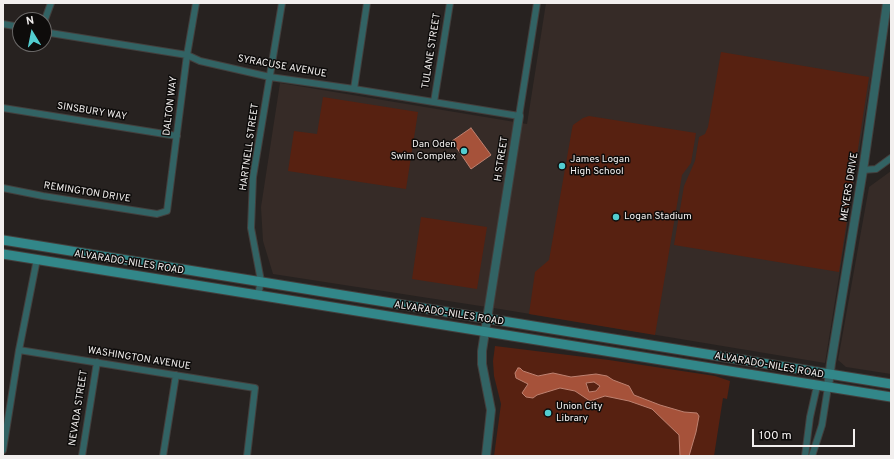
<!DOCTYPE html>
<style>
body{margin:0}
#map{position:relative;width:894px;height:459px;overflow:hidden;background:#272220;font-family:Overpass,sans-serif}
canvas{display:block}
.frame{position:absolute;inset:0;border:4px solid #f2efee;pointer-events:none}
.north{position:absolute;left:12px;top:12px;width:40px;height:40px;box-sizing:border-box;background:#0e0c0b;border:1px solid #696766;border-radius:50%;rotate:350deg;font-size:11px;font-weight:700;line-height:16px;text-align:center;color:#f2efee}
.north::after{content:'';display:block;margin:auto;width:14px;height:18px;background:#52cdd0;clip-path:polygon(50% 0,100% 100%,50% 72%,0 100%)}
.scale{position:absolute;left:752px;top:429px;width:103px;height:18px;box-sizing:border-box;border:2px solid #f2efee;border-top:0;padding-left:5px;font-size:12px;line-height:14px;white-space:nowrap;color:#f2efee;-webkit-text-stroke:3px #0e0c0b;paint-order:stroke}
</style>
<div id="map">
<canvas width="894" height="459"></canvas>
<div class="frame"></div>
<div class="north">N</div>
<div class="scale">100 m</div>
</div>
<script>
const c = document.querySelector('canvas').getContext('2d');
c.lineJoin = 'round';
function paint(path, color) {
  c.fillStyle = color;
  c.fill(path, 'evenodd');
}
function shape(rows) {
  const path = new Path2D();
  for (const r of rows) {
    path.moveTo(r[0], r[1]);
    for (let i = 2; i < r.length; i += 2) path.lineTo(r[i], r[i + 1]);
  }
  return path;
}
function strokePath(path, color, width, dash) {
  c.strokeStyle = color;
  c.lineWidth = width;
  c.lineCap = dash ? 'butt' : 'round';
  c.setLineDash(dash || []);
  c.stroke(path);
}
function label(font, color, halo, rows, align = 'center') {
  c.font = font + ' Overpass,sans-serif';
  c.lineWidth = 3;
  c.setLineDash([]);
  c.textBaseline = 'middle';
  c.strokeStyle = halo;
  c.fillStyle = color;
  for (const [text, x, y, turn = 0] of rows) {
    c.save();
    c.translate(x, y);
    c.rotate((+turn || 0) * Math.PI / 180);
    c.textAlign = isNaN(turn) ? turn : align;
    if (halo) c.strokeText(text, 0, 0);
    c.fillText(text, 0, 0);
    c.restore();
  }
}
const built = shape([
 [546,3,883,3,825,363,500,309,273,274,263,241,261,207,280,83,527,124],
 [891,171,891,374,846,367,838,360,869,187]
]);
const green = shape([
 [721,52,869,77,839,272,674,245,684,186,695,161,699,137,705,134,708,127],
 [323,97,418,112,406,189,288,171,294,131,317,134],
 [589,116,696,133,691,163,682,175,655,335,529,314,535,272,549,260,572,129,573,125,583,118],
 [421,217,487,227,477,289,412,279],
 [495,346,609,360,715,376,730,381,727,399,723,398,714,456,494,456,501,404,494,376,493,361]
]);
const water = shape([
 [471,128,491,155,471,169,452,141,471,128],
 [518,368,520,368,523,371,538,376,553,373,571,377,596,374,607,376,613,380,629,386,634,395,660,405,684,412,697,413,699,416,696,432,689,456,680,456,679,435,652,409,629,401,605,396,590,401,575,391,560,388,537,395,533,398,526,397,522,393,528,384,516,378,515,373,518,368],
 [594,382,600,386,596,391,589,392,586,383,594,382]
]);
const minor = shape([
 [44,22,51,3],
 [3,24,20,27],
 [44,32,187,55,200,61,270,77,354,89,519,116,537,3],
 [354,89,367,3],
 [434,102,450,3],
 [3,108,177,136],
 [863,170,876,169,891,158],
 [3,188,43,196,157,214,167,211,187,55,196,3],
 [258,295,261,281,251,228,253,177,282,3],
 [19,350,255,388,247,456],
 [3,450,19,350,37,259],
 [82,456,97,362],
 [163,456,176,375],
 [805,456,810,417,817,386],
 [812,456,822,425,828,387]
]);
const tertiary = shape([
 [828,387,831,363,863,170,887,3],
 [486,456,491,410,482,364,482,351,519,116]
]);
const secondary = shape([
 [3,240,891,384],
 [3,254,891,397]
]);
const markers = [
 [464,151,4,"#52cdd0"],
 [562,166,4,"#52cdd0"],
 [616,217,4,"#52cdd0"],
 [548,413,4,"#52cdd0"]
];
const streetNames = [
 ["TULANE STREET",432,51,-81],
 ["SYRACUSE AVENUE",282,67,10],
 ["DALTON WAY",171,106,-83],
 ["SINSBURY WAY",92,112,9],
 ["HARTNELL STREET",250,147,-82],
 ["H STREET",502,159,-81],
 ["MEYERS DRIVE",850,187,-81],
 ["REMINGTON DRIVE",87,193,9],
 ["ALVARADO-NILES ROAD",129,263,9],
 ["ALVARADO-NILES ROAD",449,314,9],
 ["WASHINGTON AVENUE",139,359,9],
 ["ALVARADO-NILES ROAD",769,366,10],
 ["NEVADA STREET",79,408,-81]
];
const poiNames = [
 ["Dan Oden",456,145,"right"],
 ["Swim Complex",456,157,"right"],
 ["James Logan",570,160],
 ["High School",570,172],
 ["Logan Stadium",624,217],
 ["Union City",556,407],
 ["Library",556,419]
];
paint(built, '#362b27');
paint(green, '#572111');
paint(water, '#a6523a');
strokePath(water, '#bd8170', 1);
strokePath(minor, '#433f3d', 8);
strokePath(tertiary, '#433f3d', 10);
strokePath(secondary, '#433f3d', 11);
strokePath(minor, '#326364', 6);
strokePath(tertiary, '#326364', 8);
strokePath(secondary, '#328789', 9);
for (const [x, y, r, color] of markers) {
  const dot = new Path2D();
  dot.arc(x, y, r, 0, 2 * Math.PI);
  c.fillStyle = color;
  c.fill(dot);
  strokePath(dot, '#0e0c0b', 1.5);
}
label('10px', '#f2efee', '#0e0c0b', streetNames);
label('10px', '#f2efee', '#0e0c0b', poiNames, 'left');
</script>
